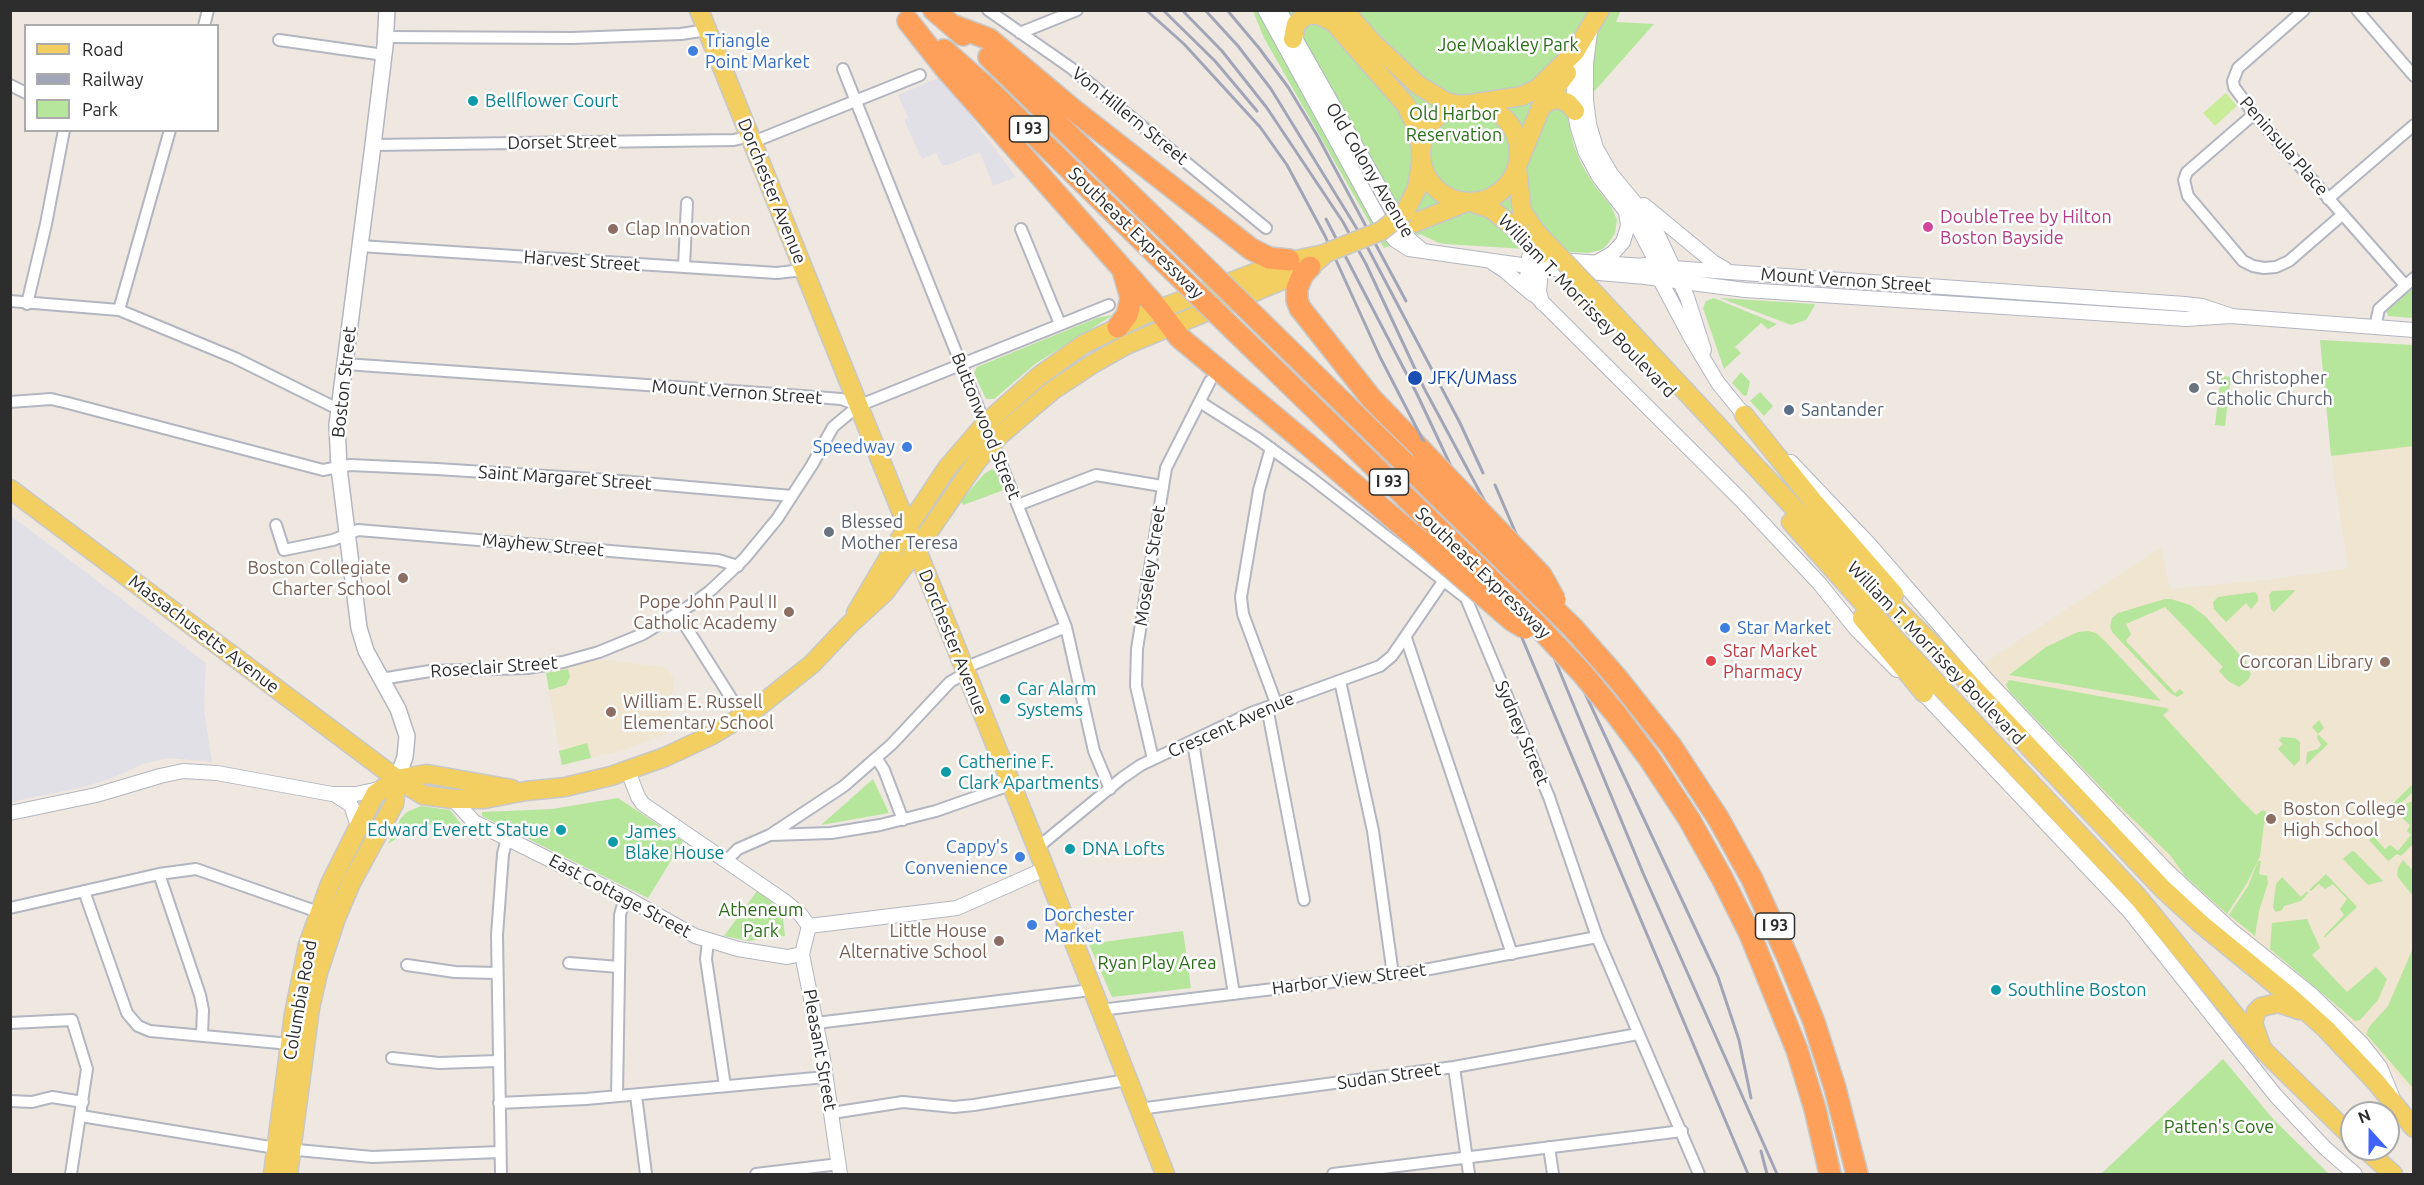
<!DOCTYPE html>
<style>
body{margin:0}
#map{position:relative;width:2424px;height:1185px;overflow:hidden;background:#eee8e0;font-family:Ubuntu,sans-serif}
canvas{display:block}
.frame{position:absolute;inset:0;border:12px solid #2d2d2d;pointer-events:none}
.legend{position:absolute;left:24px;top:24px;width:195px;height:108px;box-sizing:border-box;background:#fff;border:2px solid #ababab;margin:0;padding:8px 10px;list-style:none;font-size:18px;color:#2d2d2d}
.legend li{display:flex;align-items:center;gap:12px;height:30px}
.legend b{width:30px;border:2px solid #ababab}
.north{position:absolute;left:2340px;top:1101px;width:60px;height:60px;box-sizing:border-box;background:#fff;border:2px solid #ababab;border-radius:50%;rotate:339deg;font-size:16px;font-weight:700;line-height:24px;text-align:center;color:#2d2d2d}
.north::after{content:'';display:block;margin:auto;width:21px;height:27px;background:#3f64fc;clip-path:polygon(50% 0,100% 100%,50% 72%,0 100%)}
</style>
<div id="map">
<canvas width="2424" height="1185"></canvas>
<div class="frame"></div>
<ul class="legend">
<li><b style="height:8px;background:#f3cf61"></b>Road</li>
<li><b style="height:8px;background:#a2a5b7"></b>Railway</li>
<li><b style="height:16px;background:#b6e59c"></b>Park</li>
</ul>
<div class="north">N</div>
</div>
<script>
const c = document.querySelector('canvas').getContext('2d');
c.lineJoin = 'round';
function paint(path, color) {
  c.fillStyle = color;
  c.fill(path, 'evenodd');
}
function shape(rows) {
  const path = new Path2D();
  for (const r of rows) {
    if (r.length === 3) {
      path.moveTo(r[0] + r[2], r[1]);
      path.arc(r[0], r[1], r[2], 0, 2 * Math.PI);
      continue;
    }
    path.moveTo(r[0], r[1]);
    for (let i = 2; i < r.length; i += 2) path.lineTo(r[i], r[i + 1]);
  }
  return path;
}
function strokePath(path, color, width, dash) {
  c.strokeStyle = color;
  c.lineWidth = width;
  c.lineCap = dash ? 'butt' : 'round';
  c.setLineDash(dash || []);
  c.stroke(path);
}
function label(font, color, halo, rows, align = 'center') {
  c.font = font + ' Ubuntu,sans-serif';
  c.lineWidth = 5;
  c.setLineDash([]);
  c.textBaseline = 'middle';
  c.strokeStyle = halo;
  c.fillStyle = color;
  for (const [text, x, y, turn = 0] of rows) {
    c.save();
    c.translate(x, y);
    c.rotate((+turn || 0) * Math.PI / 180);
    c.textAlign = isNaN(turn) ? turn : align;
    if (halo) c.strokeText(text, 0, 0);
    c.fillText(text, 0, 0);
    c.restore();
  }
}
const industrial = shape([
 [938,78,951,90,1016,177,993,186,980,152,948,165,942,165,936,153,922,159,904,120,908,118,898,95],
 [10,515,206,663,204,709,212,762,168,758,143,764,112,778,83,787,11,802]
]);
const education = shape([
 [2320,340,2413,345,2413,1094,2371,1047,2178,874,2146,834,2122,814,1980,666,2161,547,2170,589,2275,579,2348,568,2331,456],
 [602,659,667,668,674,679,668,733,624,750,562,765,546,673]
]);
const green = shape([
 [1621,10,1616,22,1654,24,1568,121,1574,146,1582,165,1594,185,1611,206,1617,220,1615,233,1607,245,1601,250,1588,253,1446,244,1439,243,1420,234,1384,248,1264,38,1253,11],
 [2413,288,2413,318,2388,316,2387,311],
 [1714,298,1777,324,1768,329,1761,323,1735,347,1741,353,1724,369,1703,308,1706,301],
 [1720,298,1814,304,1815,305,1806,320,1791,325],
 [1113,315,1035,364,994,399,986,399,974,373,977,367,1097,318],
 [2320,340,2413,345,2413,446,2331,456],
 [1741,372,1750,382,1747,395,1744,396,1732,383],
 [2221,376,2231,377,2225,426,2215,425],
 [1760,392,1773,406,1764,416,1750,401],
 [992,469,996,472,1004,490,963,505,961,501,984,474],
 [2272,591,2294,590,2295,591,2274,612,2271,609,2269,595],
 [2255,592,2258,596,2258,601,2254,606,2251,609,2246,603,2226,622,2214,609,2213,602,2218,597],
 [2165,599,2171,599,2190,605,2205,616,2247,663,2245,665,2251,674,2248,680,2239,687,2228,681,2219,671,2223,667,2165,607,2126,624,2131,634,2126,641,2175,693,2180,689,2184,693,2177,697,2170,693,2112,632,2110,626,2112,618,2118,613],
 [2088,631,2096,633,2105,641,2161,701,2009,675,2046,647,2078,632],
 [568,669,570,677,566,685,549,690,546,673],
 [2009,680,2166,708,2169,710,2163,715,2240,799,2256,815,2263,810,2265,811,2270,820,2264,824,2260,856,2247,883,2227,914,2185,876,2170,855,2114,801,2010,692,2006,685],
 [2319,720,2324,728,2318,734,2328,744,2306,765,2307,752,2318,749,2321,745,2317,738,2318,734,2312,727],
 [2282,737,2295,738,2300,742,2300,760,2294,766,2278,749,2283,744,2279,740],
 [587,743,591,758,562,765,559,751],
 [873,779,889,813,821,825],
 [2413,784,2413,792,2400,804,2395,819,2386,810],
 [618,798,683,841,648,898,482,816,482,812,552,809],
 [2413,801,2413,844,2401,856,2397,854,2388,861,2369,840,2373,836,2385,849,2390,845,2398,851,2411,835,2407,831,2410,825,2402,818,2401,809,2405,804],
 [421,806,450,810,463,827,437,824,426,825,410,829,388,844,401,818,407,812],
 [2352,851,2355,852,2383,881,2368,885,2343,859],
 [2403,860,2413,871,2413,896,2397,876,2398,868],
 [2258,861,2261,861,2259,874,2267,876,2268,883,2259,911,2255,936,2229,915,2248,886],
 [2326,874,2357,907,2324,938,2324,936,2344,915,2340,909,2347,899,2333,884,2325,889,2319,884,2311,891,2309,890],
 [2282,877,2301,897,2307,891,2308,893,2301,901,2284,906,2282,910,2276,912,2273,908,2276,884],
 [757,891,782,910,785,936,748,941,724,936],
 [2307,919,2320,948,2312,955,2347,992,2376,967,2387,979,2378,1000,2360,1020,2355,1021,2270,949,2272,923],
 [1183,931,1191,988,1112,997,1089,944],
 [2413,948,2413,1088,2366,1034,2369,1027,2388,1006],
 [2223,1059,2274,1120,2329,1174,2101,1174]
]);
const pitch = shape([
 [2226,93,2237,106,2215,126,2203,113]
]);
const minor = shape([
 [988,10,1071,68,1266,228],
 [2304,10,2238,68,2233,81,2234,87,2254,114,2405,285],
 [2357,10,2414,76],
 [204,26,208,10],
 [1020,33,1077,10],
 [386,37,572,38,681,34,707,30],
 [279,40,384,55],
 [843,69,986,427],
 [10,85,26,93],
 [2254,114,2187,172,2184,180,2188,196,2243,261,2253,266,2264,268,2276,267,2289,261,2342,215],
 [753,142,920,75],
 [373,145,734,140,750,136],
 [2328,199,2414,125],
 [1021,229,1060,324],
 [360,246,777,273,803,270],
 [684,267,687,203],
 [10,301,119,310,235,358,338,409],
 [27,304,46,224,64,130],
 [119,310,170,130],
 [2375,327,2379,309,2414,278],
 [345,364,790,395,841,399,858,405],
 [10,402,51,399,68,403,323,470,350,465,437,469,609,480,792,496],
 [1200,402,1258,439,1310,477,1466,598,1549,797,1597,937,1699,1174],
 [992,441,1066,627,1094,751,1110,789],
 [1271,448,1259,490,1241,597,1243,614,1276,703],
 [1018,505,1096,475,1162,486],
 [276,525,284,550,333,540,358,530,718,560,738,566],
 [678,614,743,717],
 [1406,638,1512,954],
 [964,668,1066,627],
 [381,679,430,671,528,668,563,662,599,652,643,634,691,605,710,591,744,559,777,519,812,465,833,427,858,406,1109,305],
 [1340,681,1373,831,1393,975],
 [1267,707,1304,900],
 [1193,742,1234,994],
 [877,759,884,770,903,820],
 [1153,759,1136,686,1137,649,1166,468,1210,381],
 [770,835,831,833,880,825,936,811,1010,785],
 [1037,848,1122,778,1141,765,1251,713,1380,666,1392,656,1444,580],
 [727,860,738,849,770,835,844,786,892,744,950,682,966,673],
 [159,874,200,995,203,1010,202,1035],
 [84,891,127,1013,138,1026,150,1031,290,1044],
 [10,908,159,874,196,869,324,914],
 [708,941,706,959,725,1086],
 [569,963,619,967],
 [407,965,455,972,497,973],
 [1100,1010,1414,972,1597,937],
 [10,1023,72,1020,87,1069,71,1174],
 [816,1023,1091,990],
 [392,1058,439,1063,498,1061],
 [1454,1067,1469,1174],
 [636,1095,646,1174],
 [617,1096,620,915,625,897],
 [10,1101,32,1102,52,1097,83,1102],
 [499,1103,586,1099,826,1077],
 [1139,1109,1454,1067,1638,1034],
 [832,1113,903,1102,954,1107,974,1105,1127,1080],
 [81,1116,276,1148,372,1157,500,1152],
 [1549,1147,1553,1174],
 [501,1174,497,935,503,854,507,838],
 [756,1174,839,1164],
 [1333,1174,1682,1131]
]);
const tertiary = shape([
 [1265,10,1382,224,1395,240,1409,249,1542,268,1645,277,1745,290,2186,319,2231,316,2414,330],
 [1279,10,1403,229,1410,240,1422,250],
 [1590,32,1586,64,1586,100,1589,124,1596,148,1611,174,1641,210,1658,235,1687,297,1704,350],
 [1575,52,1574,101,1577,125,1585,151,1599,177,1638,227,1661,271],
 [1644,205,1713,262,1725,269],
 [1529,257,1527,278,1534,294,1740,499,1819,583,1856,629,1897,670],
 [1558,260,2185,304,2202,306,2229,315],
 [1597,262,1613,253,1623,242,1628,226,1626,212],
 [1493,263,1505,271,1532,294],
 [1644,265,1652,269,1658,276,1691,338,1718,383,1749,421],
 [1542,303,1539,291,1542,261],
 [1791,462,1870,545,1988,681,2168,872,2231,930,2312,995,2362,1044,2380,1067,2392,1096],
 [1918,688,2129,911,2276,1096,2325,1148,2355,1174],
 [628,771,638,797,643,804,783,900,800,914,809,926],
 [334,794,351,805,358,826],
 [453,799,474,822,625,897,695,936,738,949,787,957,802,954],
 [10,813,96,795,160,776,183,771,217,773,332,794,356,794,379,789],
 [809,926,802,954,823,1059,840,1174],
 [809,926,957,908,1045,869]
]);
const secondary = shape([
 [387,10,385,46,373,145,337,425,339,468,359,628,366,651,398,709,407,736,405,757,397,779]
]);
const primary = shape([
 [699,10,1037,848,1165,1174],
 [1323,10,1406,105,1415,124,1421,148],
 [1344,10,1372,42,1418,85,1446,102,1460,105],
 [1293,39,1296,24,1306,15,1319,15,1331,21],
 [1476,103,1522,96,1537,89,1575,52,1600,10],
 [1470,153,49],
 [1541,107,1549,101,1558,99,1568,103,1575,111],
 [1520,159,1541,107,1567,73],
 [1517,168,1522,211,1536,232],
 [1471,202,1491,209,1520,232],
 [1405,212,1417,188,1421,163],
 [1414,223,1467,202],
 [1576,290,1599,315],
 [1595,294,1797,511,1934,646,2163,889,2200,923,2288,995,2326,1029,2375,1081,2414,1128],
 [1744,415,1813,501,1894,594],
 [10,489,397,779,423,795,453,799,484,799,526,791,565,787,611,776,665,757,712,735,758,707,812,664,849,625,885,592,916,550,977,461,1000,435,1053,390,1094,363,1126,345,1290,277,1310,267,1326,253],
 [1791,522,1898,642,2137,896,2265,1052,2352,1137],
 [856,613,896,545,947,468,985,424,1039,376,1084,344,1146,314,1281,263,1324,254],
 [1862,618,1924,693],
 [2260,1043,2253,1023,2256,1012,2261,1007,2278,1003,2299,1010],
 [2365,1149,2393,1174],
 [273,1174,294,1014,308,945,330,884,375,794,397,779,427,774,512,789],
 [288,1174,310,1008,318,973,336,918,351,883,394,804,397,779]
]);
const motorway = shape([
 [934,10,963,35],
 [908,21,945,68,1158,309,1179,337,1306,443],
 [952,25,989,39,1071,108,1251,249,1269,258,1289,260],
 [944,50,988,89,1157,255],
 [989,57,1178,241],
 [1310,267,1303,274,1297,288,1297,300,1300,308,1371,398,1423,452],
 [1118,327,1127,315,1131,298,1124,274],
 [1573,628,1617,678,1671,746,1718,818,1752,879,1788,958,1814,1022,1835,1088,1857,1174],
 [1616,714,1649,758,1689,819,1722,878,1750,934,1797,1050,1815,1109,1830,1174]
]);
const rail = shape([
 [1146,10,1184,44,1260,127,1287,165,1325,236,1380,357,1509,607,1748,1174],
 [1163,10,1215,61,1257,111],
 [1182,10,1222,51,1267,108,1343,222,1366,264,1424,388,1505,539,1643,873,1777,1174],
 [1205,10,1238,46,1271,89,1362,237,1460,423,1483,473],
 [1227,10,1259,48,1288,87,1317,135,1406,301],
 [1326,219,1416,392,1489,547],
 [1495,485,1584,691,1718,977,1739,1040,1751,1098],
 [1761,1151,1767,1174]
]);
const primaryBridge = shape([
 [1520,232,1541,254],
 [1536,232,1595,294],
 [1326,253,1381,231,1405,212]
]);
const motorwayBridge = shape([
 [1178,241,1573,628],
 [1157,255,1534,622,1582,673,1616,714],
 [1306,443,1513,621,1525,628],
 [1423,452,1541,575,1555,600]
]);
const markers = [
 [693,51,6,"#3f7fe0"],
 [473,101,6,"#0f9aa8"],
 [1928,227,6,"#d1479c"],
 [613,229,6,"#8d6e63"],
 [1415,378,8,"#1a4fb4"],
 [2194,388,6,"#6b7280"],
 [1789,410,6,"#5c6f8a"],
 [907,447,6,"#3f7fe0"],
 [829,532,6,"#6b7280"],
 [403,578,6,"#8d6e63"],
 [789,612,6,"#8d6e63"],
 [1725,628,6,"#3f7fe0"],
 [1711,661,6,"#e0444e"],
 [2385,662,6,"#8d6e63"],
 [1005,699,6,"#0f9aa8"],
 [611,712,6,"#8d6e63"],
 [946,772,6,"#0f9aa8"],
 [2271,819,6,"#8d6e63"],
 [561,830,6,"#0f9aa8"],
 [613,842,6,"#0f9aa8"],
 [1070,849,6,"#0f9aa8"],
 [1020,857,6,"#3f7fe0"],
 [1032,925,6,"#3f7fe0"],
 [999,941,6,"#8d6e63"],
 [1996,990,6,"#0f9aa8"]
];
const shields = [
 [1029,129,39],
 [1389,482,39],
 [1775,926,39]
];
const shieldNames = [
 ["I 93",1029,129],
 ["I 93",1389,482],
 ["I 93",1775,926]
];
const shopNames = [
 ["Triangle",705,41],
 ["Point Market",705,62],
 ["Speedway",895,447,"right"],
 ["Star Market",1737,628],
 ["Cappy's",1008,847,"right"],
 ["Convenience",1008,868,"right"],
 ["Dorchester",1044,915],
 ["Market",1044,936]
];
const parkNames = [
 ["Joe Moakley Park",1508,45],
 ["Old Harbor",1454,114],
 ["Reservation",1454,135],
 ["Atheneum",761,910],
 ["Park",761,931],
 ["Ryan Play Area",1157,963],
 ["Patten's Cove",2219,1127]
];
const cultureNames = [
 ["Bellflower Court",485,101],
 ["Car Alarm",1017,689],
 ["Systems",1017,710],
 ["Catherine F.",958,762],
 ["Clark Apartments",958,783],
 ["Edward Everett Statue",549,830,"right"],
 ["James",625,832],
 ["Blake House",625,853],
 ["DNA Lofts",1082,849],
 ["Southline Boston",2008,990]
];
const streetNames = [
 ["Von Hillern Street",1130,116,39],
 ["Dorset Street",562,142,-1],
 ["Peninsula Place",2284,146,49],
 ["Old Colony Avenue",1370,170,59],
 ["Dorchester Avenue",772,191,68],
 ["Southeast Expressway",1136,233,44],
 ["Harvest Street",582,261,4],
 ["Mount Vernon Street",1846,280,4],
 ["William T. Morrissey Boulevard",1587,306,46],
 ["Boston Street",344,382,-84],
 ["Mount Vernon Street",737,392,4],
 ["Buttonwood Street",986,426,68],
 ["Saint Margaret Street",565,478,4],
 ["Mayhew Street",543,545,5],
 ["Moseley Street",1150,566,-81],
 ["Southeast Expressway",1483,573,44],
 ["Massachusetts Avenue",204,634,37],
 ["Dorchester Avenue",953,642,68],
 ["William T. Morrissey Boulevard",1936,653,46],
 ["Roseclair Street",494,667,-4],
 ["Crescent Avenue",1231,725,-24],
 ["Sydney Street",1522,733,67],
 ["East Cottage Street",620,896,28],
 ["Harbor View Street",1349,979,-7],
 ["Columbia Road",300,1000,-80],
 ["Pleasant Street",820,1050,80],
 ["Sudan Street",1389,1076,-8]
];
const hotelNames = [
 ["DoubleTree by Hilton",1940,217],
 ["Boston Bayside",1940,238]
];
const educationNames = [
 ["Clap Innovation",625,229,"left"],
 ["Boston Collegiate",391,568],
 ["Charter School",391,589],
 ["Pope John Paul II",777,602],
 ["Catholic Academy",777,623],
 ["Corcoran Library",2373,662],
 ["William E. Russell",623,702,"left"],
 ["Elementary School",623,723,"left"],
 ["Boston College",2283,809,"left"],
 ["High School",2283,830,"left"],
 ["Little House",987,931],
 ["Alternative School",987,952]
];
const transitNames = [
 ["JFK/UMass",1428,378]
];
const worshipNames = [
 ["St. Christopher",2206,378],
 ["Catholic Church",2206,399],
 ["Blessed",841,522],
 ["Mother Teresa",841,543]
];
const serviceNames = [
 ["Santander",1801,410]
];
const healthNames = [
 ["Star Market",1723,651],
 ["Pharmacy",1723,672]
];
paint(industrial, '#e2e0e7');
paint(education, '#f0e5d0');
paint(green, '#b6e59c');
paint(pitch, '#c9ec98');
strokePath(minor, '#b3b6c0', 14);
strokePath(tertiary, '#b3b6c0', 16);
strokePath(secondary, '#b3b6c0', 18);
strokePath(primary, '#c8c8c8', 21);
strokePath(motorway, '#c8c8c8', 24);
strokePath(minor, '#fff', 10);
strokePath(tertiary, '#fff', 14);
strokePath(secondary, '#fff', 15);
strokePath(primary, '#f3cf61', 18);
strokePath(motorway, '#ffa05a', 21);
strokePath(rail, '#a2a5b7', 3);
strokePath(primaryBridge, '#c8c8c8', 21, []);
strokePath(motorwayBridge, '#c8c8c8', 24, []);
strokePath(primaryBridge, '#f3cf61', 18);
strokePath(motorwayBridge, '#ffa05a', 21);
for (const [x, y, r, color] of markers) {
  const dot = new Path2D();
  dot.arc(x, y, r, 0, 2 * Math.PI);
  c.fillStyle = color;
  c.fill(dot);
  strokePath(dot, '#fff', 2);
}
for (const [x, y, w] of shields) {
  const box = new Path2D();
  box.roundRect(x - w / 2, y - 13, w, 26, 4.5);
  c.fillStyle = '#fff';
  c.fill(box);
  strokePath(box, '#2d2d2d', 1.5);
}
label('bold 16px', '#2d2d2d', null, shieldNames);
label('18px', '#366cbe', '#fff', shopNames, 'left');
label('18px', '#2c6d1a', '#fff', parkNames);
label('18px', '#0d838f', '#fff', cultureNames, 'left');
label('18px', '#2d2d2d', '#fff', streetNames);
label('18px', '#b23c85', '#fff', hotelNames, 'left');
label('18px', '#785e54', '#fff', educationNames, 'right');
label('18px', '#164399', '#fff', transitNames, 'left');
label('18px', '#5b616d', '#fff', worshipNames, 'left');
label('18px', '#4e5e75', '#fff', serviceNames, 'left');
label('18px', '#be3a42', '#fff', healthNames, 'left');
</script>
